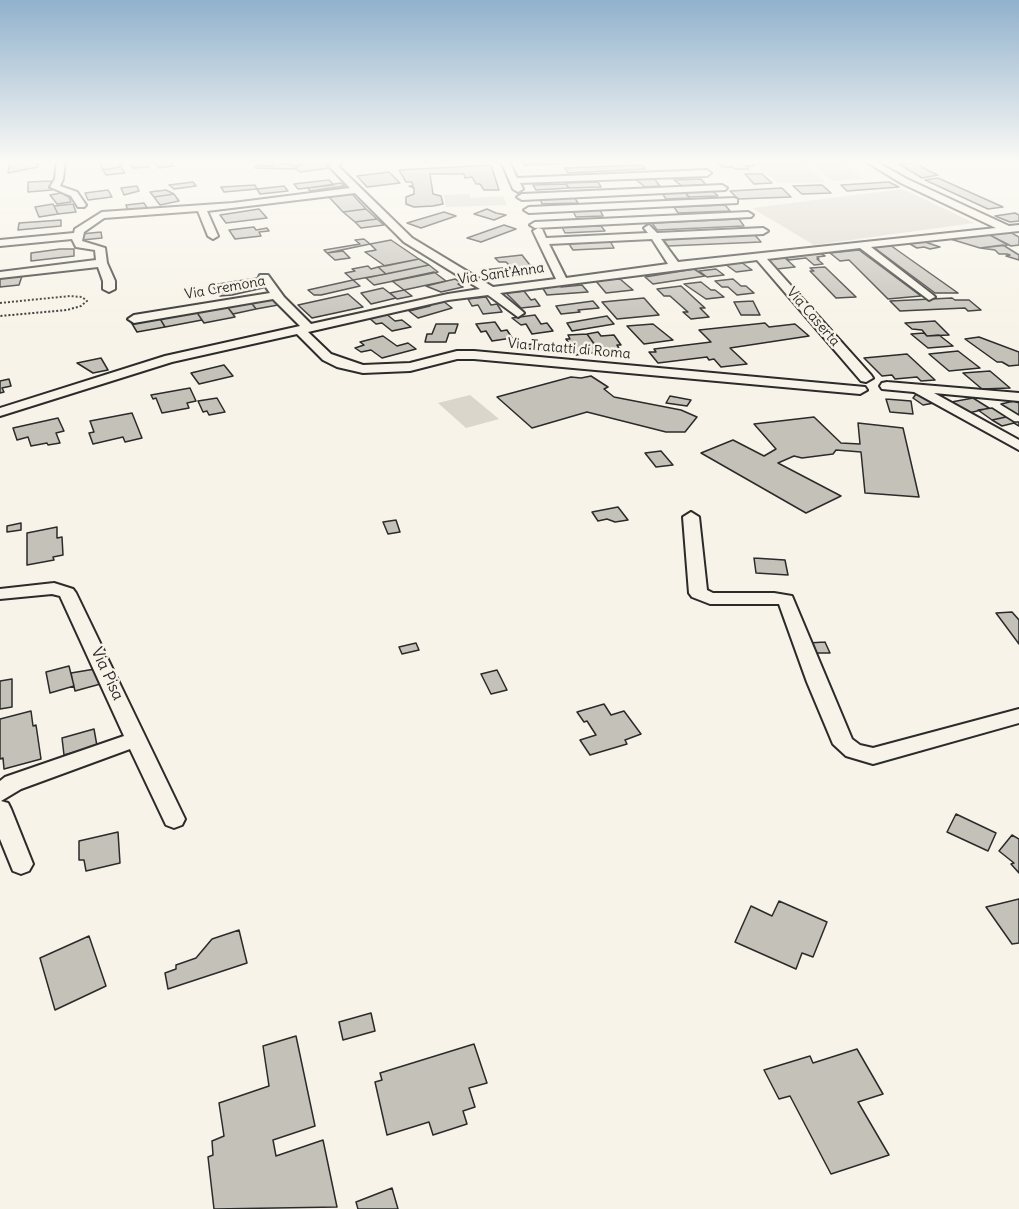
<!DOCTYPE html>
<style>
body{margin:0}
canvas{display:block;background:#f7f3e8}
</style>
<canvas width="1019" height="1209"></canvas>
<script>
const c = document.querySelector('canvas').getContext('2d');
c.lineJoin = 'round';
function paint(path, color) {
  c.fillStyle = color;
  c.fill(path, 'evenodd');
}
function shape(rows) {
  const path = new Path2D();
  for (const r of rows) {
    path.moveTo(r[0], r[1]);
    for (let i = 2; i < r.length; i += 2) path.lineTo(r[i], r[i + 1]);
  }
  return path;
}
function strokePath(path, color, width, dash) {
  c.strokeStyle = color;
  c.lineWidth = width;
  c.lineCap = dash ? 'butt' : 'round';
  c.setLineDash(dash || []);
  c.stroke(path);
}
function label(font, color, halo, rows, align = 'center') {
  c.font = font + ' Delius,sans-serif';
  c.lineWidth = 5;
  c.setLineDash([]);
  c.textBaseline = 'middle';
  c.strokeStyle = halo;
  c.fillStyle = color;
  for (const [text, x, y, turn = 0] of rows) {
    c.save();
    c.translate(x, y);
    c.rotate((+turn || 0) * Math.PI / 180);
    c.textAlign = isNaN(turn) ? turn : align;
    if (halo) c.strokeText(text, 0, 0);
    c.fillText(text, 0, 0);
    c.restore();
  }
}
const green = shape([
 [801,161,826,182,778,183,754,162],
 [809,161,841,161,864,179,833,181],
 [903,189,974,223,814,245,752,208],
 [469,194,471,198,503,196,507,205,446,207,444,195],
 [470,395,499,419,466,428,438,403]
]);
const building = shape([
 [21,161,38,161,38,167,8,173,10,162,21,161],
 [106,161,120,161,122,164,119,165,121,167,103,170,100,163,106,161],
 [129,161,145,161,149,167,133,168,129,161],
 [154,161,169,161,173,166,159,168,154,161],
 [276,161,311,161,298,166,273,163,276,161],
 [311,161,324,161,329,168,300,172,295,168,300,164,309,163,311,161],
 [523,161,559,161,560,164,524,165,523,161],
 [725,161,751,161,755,166,746,166,749,169,735,169,732,167,722,167,718,163,726,162,725,161],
 [273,163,283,164,298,166,295,169,255,168,257,165,273,166,273,163],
 [916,163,929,171,938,175,922,178,899,164,916,163],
 [491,165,499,190,484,190,480,184,476,184,472,177,465,178,464,174,430,174,433,194,441,196,443,204,433,206,414,207,406,204,406,197,414,194,414,188,409,186,413,186,412,182,406,182,399,170,491,165],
 [642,165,645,169,568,173,565,168,642,165],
 [121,167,125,173,106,175,103,170,121,167],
 [389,172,400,183,367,187,357,176,389,172],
 [745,174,762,174,772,183,754,184,745,174],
 [653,177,660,186,645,187,635,179,653,177],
 [938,178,1003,207,988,209,925,180,938,178],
 [701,179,706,185,682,186,674,180,701,179],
 [329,180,334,185,298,189,294,184,329,180],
 [51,181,52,190,28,192,28,182,51,181],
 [193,182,196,186,174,189,169,185,193,182],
 [598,182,601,187,568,188,566,183,598,182],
 [889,182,899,187,847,191,841,185,889,182],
 [341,183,344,186,310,191,308,188,341,183],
 [566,184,569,188,536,190,533,185,566,184],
 [255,185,257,189,224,192,221,187,255,185],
 [822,185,831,193,802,194,793,186,822,185],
 [137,186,139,191,124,195,121,188,137,186],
 [284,186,288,191,260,194,257,189,284,186],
 [344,186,347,189,313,193,310,191,344,186],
 [782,188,791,197,738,199,730,191,782,188],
 [108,190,112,197,88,200,85,193,108,190],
 [166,190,174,194,154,197,150,192,166,190],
 [713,191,718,196,689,197,685,192,713,191],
 [685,192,689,198,666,199,662,193,685,192],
 [61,193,69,197,71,202,57,204,50,195,61,193],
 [351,193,366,209,343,212,328,196,351,193],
 [174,194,179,201,160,205,154,197,174,194],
 [574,197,578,203,542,204,540,199,574,197],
 [144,203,148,209,128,211,126,205,144,203],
 [53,204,58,214,39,217,35,207,53,204],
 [73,204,76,212,58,214,54,206,73,204],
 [725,205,730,211,678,213,674,207,725,205],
 [259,209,267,218,226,223,220,215,259,209],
 [366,209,377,219,355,222,343,212,366,209],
 [487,209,496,213,506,215,494,220,474,214,487,209],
 [600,210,603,216,576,217,573,211,600,210],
 [444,212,456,216,421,228,407,223,444,212],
 [1015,213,1019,215,1019,221,1010,222,995,216,1015,213],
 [377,219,384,225,361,228,355,222,377,219],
 [739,219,744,226,657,230,652,223,739,219],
 [61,220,61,226,18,230,19,223,61,220],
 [504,225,516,229,481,242,467,238,504,225],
 [601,226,605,231,565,233,562,227,601,226],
 [254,227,256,230,267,228,269,231,259,232,261,236,235,239,229,230,254,227],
 [1008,231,1019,237,1019,245,1011,246,988,234,1008,231],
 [101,232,102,238,82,240,81,234,101,232],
 [754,234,761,242,668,246,663,239,754,234],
 [988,234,1008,245,980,248,947,238,988,234],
 [364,239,370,244,327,253,324,250,360,244,355,240,364,239],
 [391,240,419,259,385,266,365,252,376,250,370,244,391,240],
 [610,241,614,248,573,250,569,244,610,241],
 [922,241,940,247,930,249,924,247,917,248,910,244,922,241],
 [890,245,958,293,935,293,872,246,890,245],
 [1003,245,1019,255,1019,260,1006,256,1010,255,1007,254,999,254,995,250,980,248,1003,245],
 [60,249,74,249,74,256,31,261,31,253,60,249],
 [859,250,921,296,888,299,849,260,840,261,830,253,859,250],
 [343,251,350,258,335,260,327,253,343,251],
 [820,253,825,256,817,257,819,259,817,259,823,264,814,265,806,258,789,260,784,256,820,253],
 [522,255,537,274,500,276,490,279,483,270,511,267,506,262,499,262,495,258,522,255],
 [785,258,795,267,777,269,767,259,785,258],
 [419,259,429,265,386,274,378,267,419,259],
 [741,262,752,270,736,272,725,264,741,262],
 [429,265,438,272,374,285,366,278,429,265],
 [368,266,371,269,378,267,386,274,353,280,345,273,355,271,352,269,368,266],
 [825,267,856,297,836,298,810,271,814,271,810,268,825,267],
 [694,269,705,276,653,284,645,277,694,269],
 [716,269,724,275,707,277,699,271,716,269],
 [434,272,446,281,404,290,392,281,434,272],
 [22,276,19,285,0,287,0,278,22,276],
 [257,278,265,286,263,288,232,295,220,296,212,285,257,278],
 [455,279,462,283,458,284,463,287,441,292,426,286,455,279],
 [620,279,633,290,606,293,595,280,620,279],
 [733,279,741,286,746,286,754,293,737,295,728,287,722,287,715,281,733,279],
 [353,280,360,286,321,295,314,295,308,290,353,280],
 [701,282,711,290,715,290,724,297,706,299,684,284,701,282],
 [560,285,561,287,582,285,588,292,547,295,542,287,560,285],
 [681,286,705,308,700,308,709,317,691,319,683,312,688,312,670,296,664,296,657,289,681,286],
 [383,288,396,298,371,304,361,293,383,288],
 [404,290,412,296,397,299,390,293,404,290],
 [524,291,531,300,535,299,540,306,521,308,506,293,524,291],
 [348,294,363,307,312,318,298,305,348,294],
 [271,297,278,305,256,309,250,301,271,297],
 [486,297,491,305,497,304,502,312,483,314,478,305,472,306,468,299,486,297],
 [644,298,659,315,617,319,602,302,644,298],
 [952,298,955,300,969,300,981,310,968,311,965,308,900,311,890,301,952,298],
 [250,301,256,309,233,314,226,305,250,301],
 [443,301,452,308,418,318,409,311,430,306,427,304,443,301],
 [593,301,599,308,578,310,580,312,561,314,556,306,593,301],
 [753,301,760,315,741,315,734,302,753,301],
 [226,305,235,317,204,323,196,311,226,305],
 [196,311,202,320,165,327,159,317,196,311],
 [385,313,395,321,402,320,411,327,392,331,382,323,376,324,368,317,385,313],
 [535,315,541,324,547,323,553,331,532,334,526,324,521,325,512,318,535,315],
 [607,316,614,324,572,331,567,323,607,316],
 [159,317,165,327,137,332,131,322,159,317],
 [935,321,949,335,927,336,922,330,912,329,905,323,935,321],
 [495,322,501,331,507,330,512,338,492,341,486,331,481,332,476,324,495,322],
 [765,323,769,327,795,324,809,336,730,348,747,364,721,367,714,359,709,360,707,357,658,363,649,352,656,352,654,349,711,342,699,330,765,323],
 [436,324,458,324,455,333,449,333,446,342,425,342,427,334,432,334,436,324],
 [653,324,673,340,644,344,627,326,653,324],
 [598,332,601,336,614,335,621,345,617,345,620,350,600,352,587,334,598,332],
 [924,333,927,336,939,335,953,346,928,348,911,334,924,333],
 [587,334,600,352,576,355,566,339,570,339,568,335,587,334],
 [383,336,397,346,408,343,416,349,382,358,371,350,361,352,355,348,364,345,360,342,383,336],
 [979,337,1019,352,1019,365,1009,366,1002,362,997,362,965,339,979,337],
 [546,343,550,351,523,348,522,345,546,343],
 [958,351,980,368,949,371,929,354,958,351],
 [907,354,935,380,921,381,917,377,895,379,892,375,882,376,864,358,907,354],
 [101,358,108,370,93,373,77,363,101,358],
 [224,365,233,376,199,384,191,373,224,365],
 [990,371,1010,388,982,389,963,373,990,371],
 [591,376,608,387,604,389,614,397,681,410,697,417,685,432,666,432,587,412,532,428,497,397,571,377,581,378,591,376],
 [9,379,11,386,2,388,4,392,0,393,0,381,9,379],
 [190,388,196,401,187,403,189,408,162,413,156,398,153,399,151,395,190,388],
 [917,393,934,403,923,405,913,398,917,393],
 [670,396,691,400,687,406,666,403,670,396],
 [217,398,225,412,209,415,207,411,203,412,198,401,217,398],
 [973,398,989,408,965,414,946,403,973,398],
 [886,399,911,401,913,414,890,412,886,399],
 [1014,401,1019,403,1019,415,1001,404,1014,401],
 [992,408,1006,417,992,420,978,410,992,408],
 [132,413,142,438,125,442,123,437,93,444,89,433,94,432,90,421,132,413],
 [814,417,841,443,860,444,858,423,903,428,919,497,865,493,861,452,836,450,833,454,802,458,794,456,778,463,841,496,806,513,701,453,733,440,764,456,776,449,754,424,814,417],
 [1006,417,1014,422,1019,422,1019,426,1014,423,1002,426,992,420,1006,417],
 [58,418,64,431,56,433,60,443,48,445,47,443,31,446,28,437,17,440,13,428,58,418],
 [661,451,673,465,656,467,645,453,661,451],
 [618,507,628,520,615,522,607,519,598,521,592,512,618,507],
 [396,520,400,532,388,534,383,522,396,520],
 [21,523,21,530,7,532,7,526,21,523],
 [57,527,57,538,62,537,63,555,53,557,54,560,27,565,27,533,57,527],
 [754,558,785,560,788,575,756,573,754,558],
 [1012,612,1019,620,1019,644,996,613,1012,612],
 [825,642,830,653,812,653,808,643,825,642],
 [416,643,419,650,402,654,399,647,416,643],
 [69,666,74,686,50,693,46,672,69,666],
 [101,668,104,683,75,691,71,673,101,668],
 [497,670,507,690,491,694,481,674,497,670],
 [12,679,12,707,0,709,0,681,12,679],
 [604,704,611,715,624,711,641,734,625,740,627,744,590,755,580,740,596,735,587,721,584,722,577,712,604,704],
 [31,711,33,726,36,725,41,759,4,769,3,758,0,759,0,719,31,711],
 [94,729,97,746,64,755,62,738,94,729],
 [956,814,996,833,988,851,947,832,956,814],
 [118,832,120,863,86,871,84,860,79,860,79,841,118,832],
 [1012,835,1019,839,1019,873,1011,864,1014,863,999,851,1012,835],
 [1019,899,1019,943,1012,944,986,907,1019,899],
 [779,901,827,922,813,957,802,953,796,969,735,942,751,906,772,916,779,901],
 [239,930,247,963,168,989,165,973,176,969,176,965,196,958,212,939,239,930],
 [89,936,106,986,55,1010,40,958,89,936],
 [371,1013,375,1031,343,1040,339,1022,371,1013],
 [296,1036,315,1126,273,1140,276,1156,323,1140,337,1207,214,1209,208,1157,213,1155,212,1141,224,1136,219,1103,269,1086,263,1046,296,1036],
 [474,1044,487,1083,469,1088,475,1107,463,1111,467,1124,433,1135,429,1122,387,1135,375,1082,382,1080,380,1073,474,1044],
 [857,1049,883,1094,858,1102,889,1155,831,1174,790,1096,779,1099,764,1070,810,1056,813,1063,857,1049],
 [392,1188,398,1209,358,1209,356,1202,392,1188]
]);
const path = shape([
 [0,303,70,296,82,297,87,301,81,306,67,310,0,316]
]);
const minor = shape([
 [57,161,65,161,63,179,60,186,77,192,86,205,84,207,78,207,71,196,50,187,55,179,57,161],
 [334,161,343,161,338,166,412,238,493,287,556,279,533,231,538,228,542,229,546,238,648,233,644,228,649,225,657,233,763,228,768,231,763,234,661,239,678,262,996,228,901,183,865,161,875,161,907,179,1009,226,1019,225,1019,231,871,247,933,295,935,297,929,300,860,248,767,259,871,375,873,378,866,382,861,381,757,260,500,293,522,311,524,313,518,317,488,295,448,300,308,332,331,354,363,365,410,363,457,351,474,351,865,387,867,390,860,394,474,359,457,359,410,371,363,373,337,367,323,360,297,334,172,362,0,416,0,408,165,356,300,326,273,299,134,323,128,319,134,315,270,293,259,277,260,275,268,275,284,297,311,324,448,294,480,289,404,242,355,193,207,211,218,236,213,239,208,236,198,211,104,218,84,232,82,241,105,248,107,263,115,281,115,289,109,292,103,289,103,281,98,267,0,278,0,272,96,260,95,250,76,247,72,239,0,246,0,240,74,233,75,229,102,212,233,203,350,188,329,166,334,161],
 [652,239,668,264,566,278,549,244,652,239],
 [501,161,509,161,517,178,707,170,711,173,707,176,520,183,523,189,518,192,513,189,501,161],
 [722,185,727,188,725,190,522,200,517,197,522,194,722,185],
 [734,198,737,199,737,203,529,213,524,210,529,207,734,198],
 [748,212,753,215,751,217,535,228,530,225,535,222,748,212],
 [887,382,1019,393,1019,401,934,393,1019,440,1019,450,914,392,882,389,880,386,882,383,887,382],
 [691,512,699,517,707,590,713,593,774,593,792,596,852,739,860,745,873,748,1019,709,1019,723,873,764,846,756,833,744,807,682,779,604,710,604,692,597,689,593,683,517,691,512],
 [54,583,73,589,76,593,185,819,182,825,174,828,166,825,130,749,21,789,1,801,8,803,11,809,33,864,29,871,21,874,13,871,0,839,0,781,5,777,124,736,60,596,52,594,0,599,0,589,54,583]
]);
const farStreetnames = [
 ["Via Sant'Anna",501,274,-8],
 ["Via Cremona",225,288,-10],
 ["Via Caserta",813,317,49],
 ["Via Tratatti di Roma",569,349,5]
];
const streetNames = [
 ["Via Pisa",107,674,65]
];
paint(green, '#dad6cc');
paint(building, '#c4c1b9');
strokePath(building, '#2b2b2b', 1.5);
strokePath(minor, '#2b2b2b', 4);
strokePath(path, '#2b2b2b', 2, [2, 2]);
paint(minor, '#f7f3e8');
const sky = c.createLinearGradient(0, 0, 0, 330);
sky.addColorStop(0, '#91b1cd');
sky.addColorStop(0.49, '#fbfaf5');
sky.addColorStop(1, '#fbfaf500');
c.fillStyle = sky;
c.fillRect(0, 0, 1019, 330);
label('14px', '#2b2b2b', '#f7f3e8', farStreetnames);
label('16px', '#2b2b2b', '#f7f3e8', streetNames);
</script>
